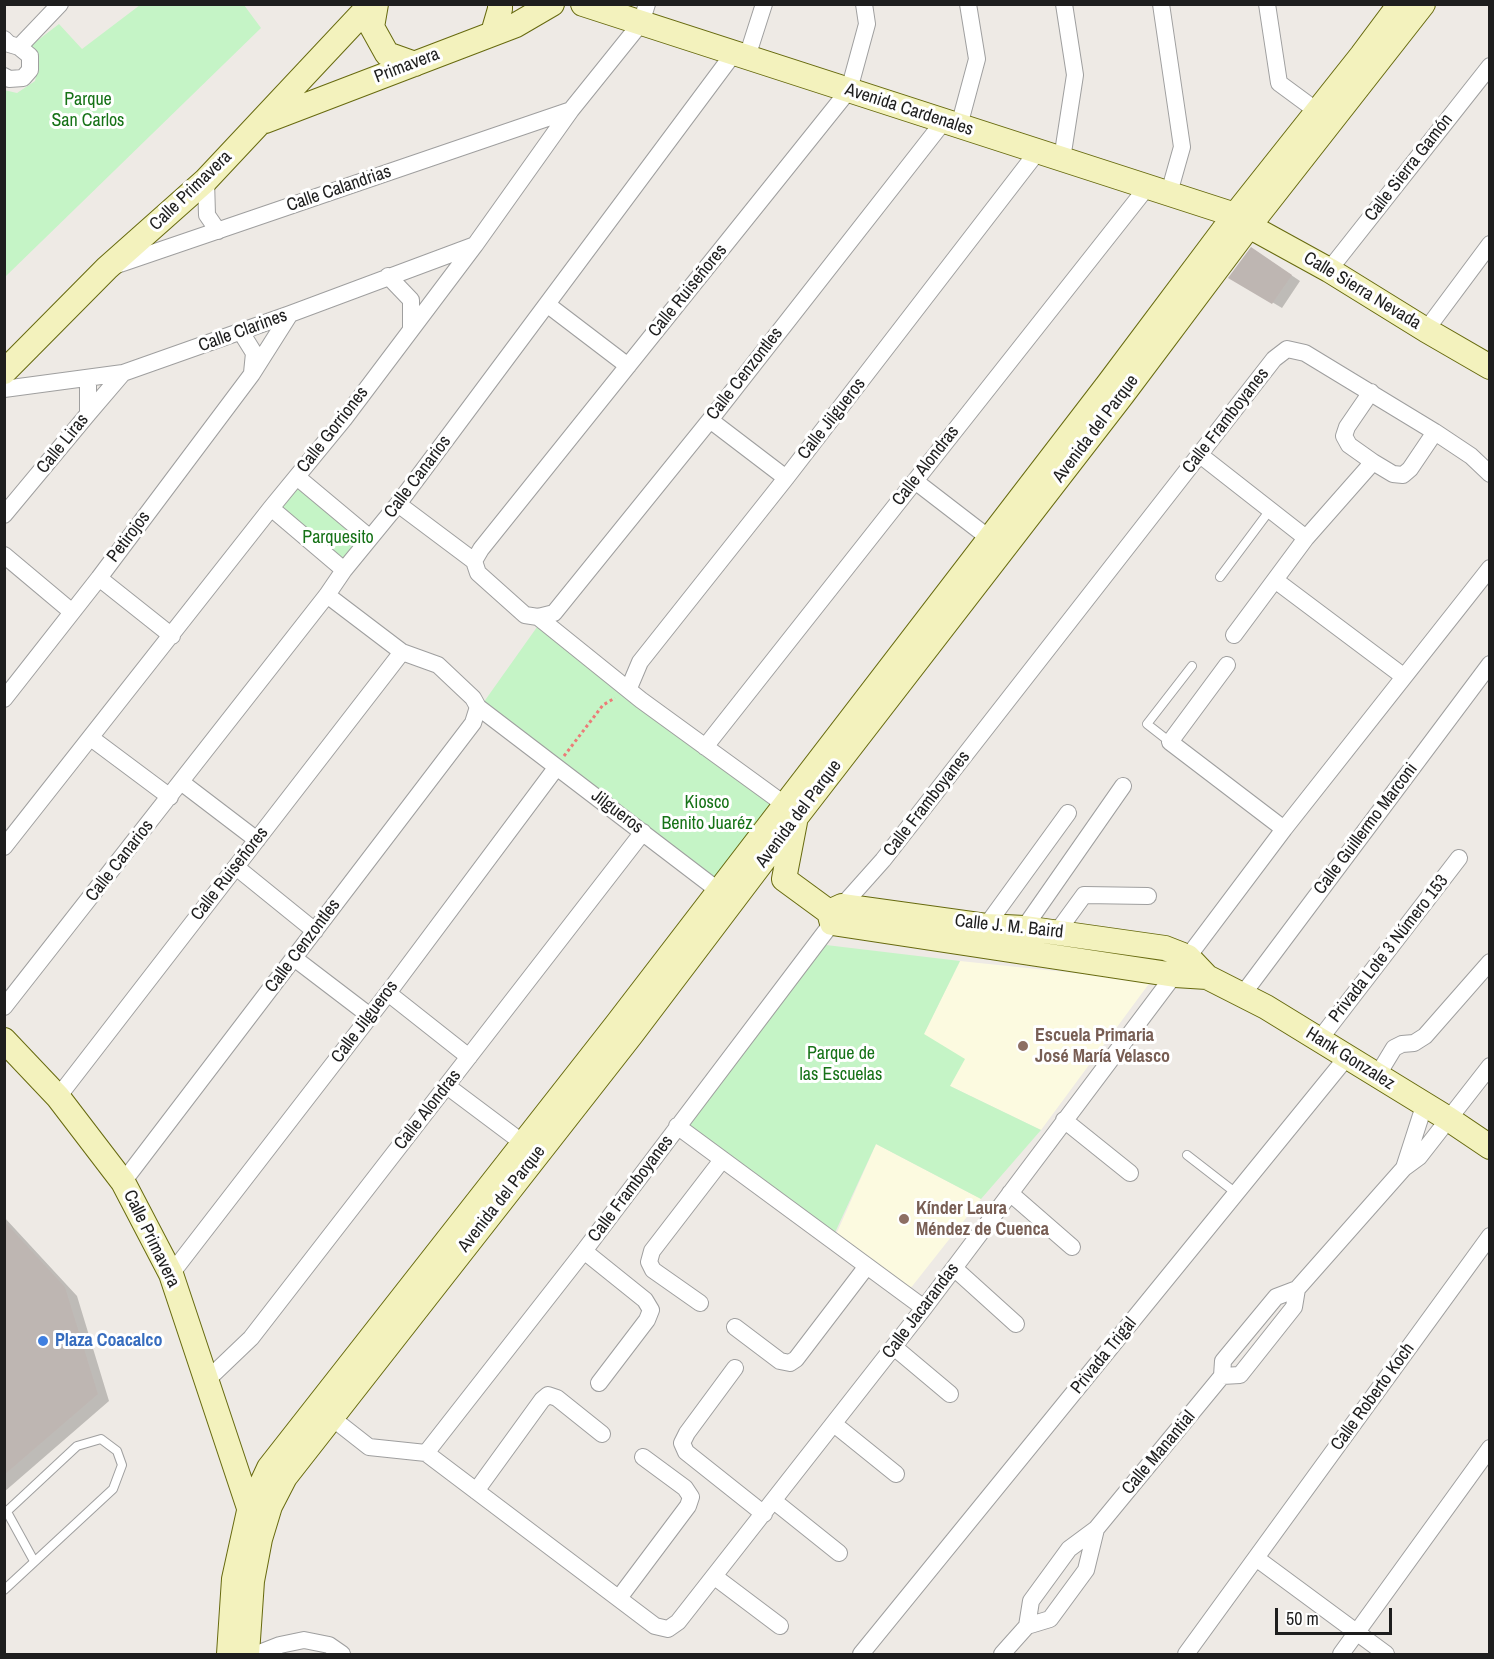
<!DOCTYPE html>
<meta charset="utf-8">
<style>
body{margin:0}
#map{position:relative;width:1494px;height:1659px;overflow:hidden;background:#eeeae5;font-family:"Archivo Narrow",sans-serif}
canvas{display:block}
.frame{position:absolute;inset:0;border:6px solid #1e1e1e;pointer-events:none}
.scale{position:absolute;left:1275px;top:1608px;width:117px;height:27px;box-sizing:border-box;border:3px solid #1e1e1e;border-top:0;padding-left:8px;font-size:18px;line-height:21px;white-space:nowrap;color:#1e1e1e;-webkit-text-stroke:4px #fff;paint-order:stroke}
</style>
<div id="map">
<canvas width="1494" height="1659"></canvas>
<div class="frame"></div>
<div class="scale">50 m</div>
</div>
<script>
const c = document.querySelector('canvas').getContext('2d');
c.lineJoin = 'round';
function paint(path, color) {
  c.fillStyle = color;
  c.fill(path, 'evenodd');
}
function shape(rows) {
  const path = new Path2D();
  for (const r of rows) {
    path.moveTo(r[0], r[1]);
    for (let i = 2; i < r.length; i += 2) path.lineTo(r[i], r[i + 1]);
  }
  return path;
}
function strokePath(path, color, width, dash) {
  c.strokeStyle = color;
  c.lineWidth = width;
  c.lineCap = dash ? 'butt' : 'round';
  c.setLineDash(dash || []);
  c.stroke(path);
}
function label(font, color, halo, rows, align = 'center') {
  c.font = font + ' "Archivo Narrow",sans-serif';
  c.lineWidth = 6;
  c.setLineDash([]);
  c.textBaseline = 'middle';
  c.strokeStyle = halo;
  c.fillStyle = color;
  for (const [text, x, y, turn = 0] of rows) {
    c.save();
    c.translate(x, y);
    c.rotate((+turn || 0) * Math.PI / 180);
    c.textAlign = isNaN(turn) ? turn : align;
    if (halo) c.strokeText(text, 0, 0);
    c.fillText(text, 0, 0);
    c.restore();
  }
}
const education = shape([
 [960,961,1151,981,1041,1130,950,1086,924,1034],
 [876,1144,981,1199,906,1294,834,1239]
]);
const park = shape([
 [140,5,244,5,261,28,5,277,4,90,17,93,35,81,39,60,29,47,59,24,82,49],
 [297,477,370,538,344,570,271,508],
 [542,620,783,804,719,891,481,706],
 [826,945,960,961,924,1034,965,1059,950,1086,1041,1130,981,1199,876,1144,832,1239,677,1126]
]);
const shadow = shape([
 [1260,254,1300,281,1282,308,1230,277],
 [4,1217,77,1296,109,1401,4,1492]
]);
const building = shape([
 [1251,247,1292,275,1272,304,1228,278],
 [4,1221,65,1287,98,1394,4,1475]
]);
const path = shape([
 [564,756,603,705,615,698]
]);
const lane = shape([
 [1220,577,1270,510],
 [1170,742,1147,724,1192,666],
 [1187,1155,1236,1193],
 [7,1512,34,1561],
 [4,1514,77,1446,101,1439,117,1451,122,1465,113,1489,4,1590]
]);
const street = shape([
 [1161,4,1182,147,1169,193],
 [1267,4,1279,83,1317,111],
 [4,39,9,44,19,47,30,56,30,70,23,78,9,79,4,76],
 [19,47,60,4],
 [747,57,764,4],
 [959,126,977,59,968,4],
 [1062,159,1075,75,1064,4],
 [206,180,207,215,218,231],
 [114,266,571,110],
 [1329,270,1490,66],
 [388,276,411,300,411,329],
 [548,305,628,366],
 [1426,330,1490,244],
 [241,332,254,353,252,373],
 [4,389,123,373,290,314,475,245],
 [1371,392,1347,427,1344,436,1349,445,1373,462],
 [88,414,88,378],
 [710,420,786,478],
 [1200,455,1306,538],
 [297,477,370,538],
 [915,481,989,538],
 [398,504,474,561,478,573,525,615,538,617,641,700,784,804],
 [271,508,344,570],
 [4,515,88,414,123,373],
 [4,555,72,612],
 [474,561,481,549,849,90,867,24,864,4],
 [99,578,172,636],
 [1275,580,1403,676],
 [327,595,402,652,438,665,473,698,478,707,719,891],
 [538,617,554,613,710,420,944,121],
 [1234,635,1306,538,1373,462,1393,474,1403,475,1410,469,1435,432],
 [1227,665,1170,742,1284,829],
 [629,688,640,662,786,478,1038,151],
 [4,699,99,578,252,374,290,314],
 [91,738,170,797],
 [705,747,1148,186],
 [181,782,257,840],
 [4,847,271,508,344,419,475,245,571,110,641,23,647,4],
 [236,867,315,931],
 [986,926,1068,813],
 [1024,928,1123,786],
 [1057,932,1084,895,1148,896],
 [294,958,370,1016],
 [388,993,469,1057],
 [1243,994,1490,664],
 [4,1007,327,595,344,570,398,504,734,53],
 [1319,1040,1459,858],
 [1377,1076,1394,1048,1402,1044,1414,1043,1425,1036,1490,962],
 [447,1086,523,1143],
 [58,1097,402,652],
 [1064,1120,1130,1173],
 [677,1126,924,1308],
 [1404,1168,1424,1106],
 [123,1182,473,723,478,707],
 [1010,1193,1072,1247],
 [584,1251,645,1300,651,1310,647,1320,599,1383],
 [954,1268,1016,1324],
 [171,1274,388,993,556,768],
 [700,1303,653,1270,649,1262,652,1251,722,1160],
 [735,1327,780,1361,790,1363,796,1359,867,1266],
 [894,1347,950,1394],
 [735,1368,687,1433,682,1443,686,1452,764,1514],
 [1222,1376,1240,1375,1294,1307,1297,1289],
 [206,1381,251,1338,643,832],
 [332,1418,369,1447,426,1453,655,1626,668,1629,678,1622,924,1308,1284,829,1490,568],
 [834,1424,896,1474],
 [426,1453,584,1251,832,923,842,906,883,860,1274,359,1287,349,1305,353,1435,432,1471,456,1490,474],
 [476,1491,542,1400,548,1395,557,1398,602,1434],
 [774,1501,839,1553],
 [1256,1558,1386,1654],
 [715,1577,780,1626],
 [619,1598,688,1506,691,1497,685,1488,643,1457],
 [1027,1626,1050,1619,1086,1570,1096,1529],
 [257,1654,280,1645,304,1640,329,1645,342,1654],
 [861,1654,1347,1057],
 [1002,1654,1027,1626,1031,1601,1069,1549,1096,1529,1222,1376,1223,1361,1276,1297,1297,1289,1404,1168,1419,1157,1490,1066],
 [1186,1654,1490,1236],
 [1341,1654,1490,1448]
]);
const secondary = shape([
 [376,4,372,27,387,54,415,64],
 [583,4,1235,215,1249,226,1329,270,1426,330,1490,367],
 [493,33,500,9,500,4],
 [265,121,516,25,552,4],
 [4,372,107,268,206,180,371,4],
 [784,879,829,912,832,923,1175,975,1207,977],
 [784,879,795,822],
 [829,912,842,906,986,926,1024,928,1165,948,1188,957,1207,977,1266,1007,1447,1118,1490,1147],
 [4,1040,58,1097,123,1182,171,1274,252,1517],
 [229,1654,234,1579,249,1511,269,1468,617,1024,1109,383,1235,215,1362,55,1400,4],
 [247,1654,252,1581,260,1539,270,1506,285,1477,631,1035,797,816,1123,394,1249,226,1423,4]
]);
const markers = [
 [1023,1046,6,"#8d6e63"],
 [904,1219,6,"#8d6e63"],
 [43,1341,6,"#3f7fe0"]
];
const streetNames = [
 ["Primavera",407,66,-21],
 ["Avenida Cardenales",909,110,18],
 ["Calle Sierra Gamón",1409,168,-52],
 ["Calle Calandrias",339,189,-19],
 ["Calle Primavera",191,191,-44],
 ["Calle Ruiseñores",688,291,-51],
 ["Calle Sierra Nevada",1362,291,31],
 ["Calle Clarines",243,331,-20],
 ["Calle Cenzontles",745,374,-52],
 ["Calle Jilgueros",832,419,-52],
 ["Calle Framboyanes",1226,421,-52],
 ["Avenida del Parque",1096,429,-53],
 ["Calle Gorriones",333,430,-52],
 ["Calle Liras",63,444,-51],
 ["Calle Alondras",926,466,-52],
 ["Calle Canarios",418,477,-53],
 ["Petirojos",129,537,-53],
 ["Calle Framboyanes",927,804,-52],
 ["Jilgueros",617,812,37],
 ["Avenida del Parque",799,814,-53],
 ["Calle Guillermo Marconi",1366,829,-53],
 ["Calle Canarios",120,861,-52],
 ["Calle Ruiseñores",230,874,-52],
 ["Calle J. M. Baird",1009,927,6],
 ["Calle Cenzontles",303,946,-53],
 ["Privada Lote 3 Número 153",1389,949,-52],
 ["Calle Jilgueros",365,1022,-53],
 ["Hank Gonzalez",1350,1059,32],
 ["Calle Alondras",428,1110,-52],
 ["Calle Framboyanes",631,1189,-53],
 ["Avenida del Parque",502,1199,-52],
 ["Calle Primavera",151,1239,64],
 ["Calle Jacarandas",921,1311,-53],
 ["Privada Trigal",1104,1356,-51],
 ["Calle Roberto Koch",1373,1397,-54],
 ["Calle Manantial",1159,1453,-50]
];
const parkNames = [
 ["Parque",88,100],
 ["San Carlos",88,121],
 ["Parquesito",338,538],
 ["Kiosco",707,803],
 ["Benito Juaréz",707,824],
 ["Parque de",841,1054],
 ["las Escuelas",841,1075]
];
const educationNames = [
 ["Escuela Primaria",1035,1036],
 ["José María Velasco",1035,1057],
 ["Kínder Laura",916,1209],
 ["Méndez de Cuenca",916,1230]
];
const shopNames = [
 ["Plaza Coacalco",55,1341]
];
paint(education, '#fcfae0');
paint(park, '#c5f4c6');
paint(shadow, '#0003');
paint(building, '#beb6b2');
strokePath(lane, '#9f9f9f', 10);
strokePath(street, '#9f9f9f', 18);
strokePath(secondary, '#676a0f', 26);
strokePath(path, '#ec7b77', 3, [3, 3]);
strokePath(lane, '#fff', 8);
strokePath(street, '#fff', 16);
strokePath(secondary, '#f3f2bd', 24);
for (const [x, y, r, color] of markers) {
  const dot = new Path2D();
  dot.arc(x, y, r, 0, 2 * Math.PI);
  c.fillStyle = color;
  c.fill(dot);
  strokePath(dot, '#fff', 2);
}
label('18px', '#1e1e1e', '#fff', streetNames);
label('18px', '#167217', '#fff', parkNames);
label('bold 18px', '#785e54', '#fff', educationNames, 'left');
label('bold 18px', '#366cbe', '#fff', shopNames, 'left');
</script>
